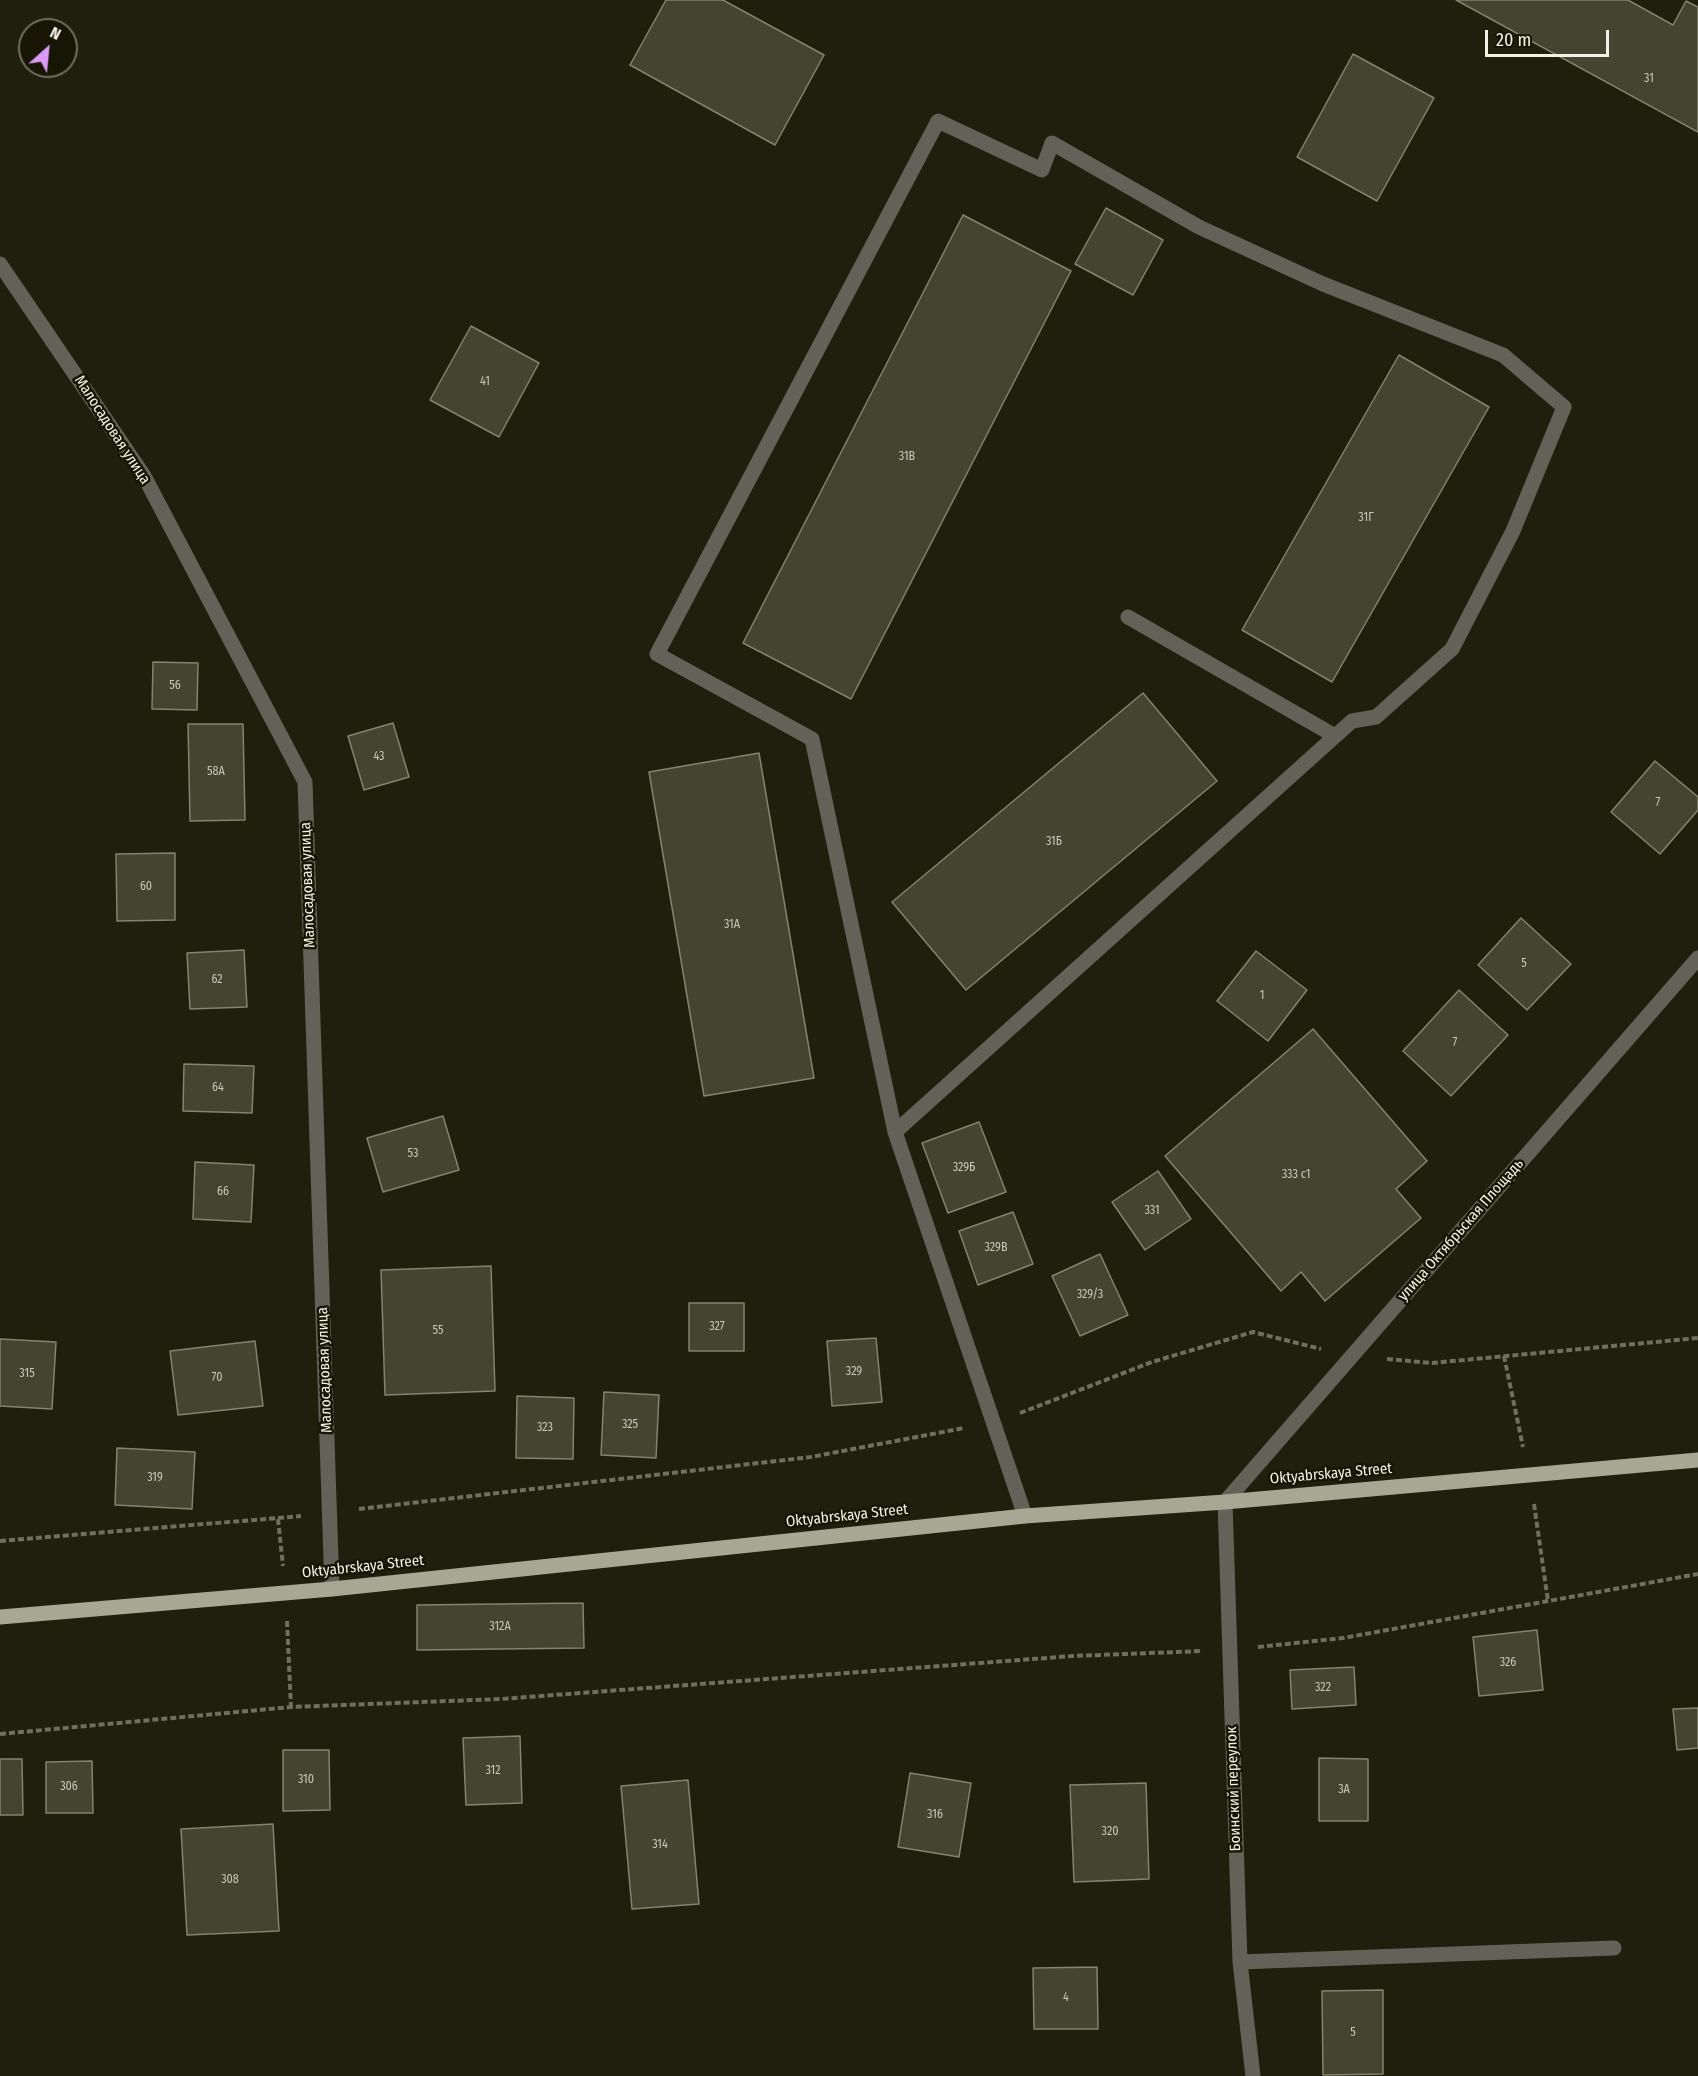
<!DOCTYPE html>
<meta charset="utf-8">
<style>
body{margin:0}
#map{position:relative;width:1698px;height:2076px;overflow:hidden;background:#201f0e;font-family:"Fira Sans Condensed",sans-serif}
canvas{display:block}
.north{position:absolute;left:18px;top:18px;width:60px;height:60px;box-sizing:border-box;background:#171605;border:2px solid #6f6e5f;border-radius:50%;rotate:27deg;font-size:16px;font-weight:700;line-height:24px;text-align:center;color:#f2f1e6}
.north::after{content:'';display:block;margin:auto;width:21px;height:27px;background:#da9af6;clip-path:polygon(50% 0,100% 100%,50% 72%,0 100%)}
.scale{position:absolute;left:1485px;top:30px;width:124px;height:27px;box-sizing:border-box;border:3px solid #f2f1e6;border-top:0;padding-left:8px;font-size:18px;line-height:21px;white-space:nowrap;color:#f2f1e6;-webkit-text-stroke:4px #171605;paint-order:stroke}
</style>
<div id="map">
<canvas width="1698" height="2076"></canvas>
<div class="north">N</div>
<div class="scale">20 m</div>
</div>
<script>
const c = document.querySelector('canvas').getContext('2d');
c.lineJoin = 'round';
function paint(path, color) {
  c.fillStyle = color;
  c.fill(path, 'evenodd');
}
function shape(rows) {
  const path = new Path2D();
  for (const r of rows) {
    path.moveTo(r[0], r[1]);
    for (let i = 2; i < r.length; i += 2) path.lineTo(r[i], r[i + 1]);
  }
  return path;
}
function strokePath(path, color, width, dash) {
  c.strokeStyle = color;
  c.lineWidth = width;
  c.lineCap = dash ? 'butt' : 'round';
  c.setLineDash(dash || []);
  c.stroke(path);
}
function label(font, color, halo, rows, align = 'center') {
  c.font = font + ' "Fira Sans Condensed",sans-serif';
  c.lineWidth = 5;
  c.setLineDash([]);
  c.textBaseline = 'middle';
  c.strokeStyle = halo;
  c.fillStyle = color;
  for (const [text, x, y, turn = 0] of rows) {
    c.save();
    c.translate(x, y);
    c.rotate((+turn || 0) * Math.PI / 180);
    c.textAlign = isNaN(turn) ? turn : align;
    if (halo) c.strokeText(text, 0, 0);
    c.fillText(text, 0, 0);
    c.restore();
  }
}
const building = shape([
 [666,0,723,0,824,55,775,145,630,65,666,0],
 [1456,0,1628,0,1673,25,1686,1,1698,7,1698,132,1456,0],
 [1353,54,1434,98,1377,201,1297,157,1353,54],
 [1106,208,1163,240,1133,295,1075,264,1106,208],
 [963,215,1071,271,851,699,743,643,963,215],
 [471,326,539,363,499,437,430,400,471,326],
 [1399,355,1489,407,1332,682,1242,630,1399,355],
 [153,662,198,663,197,710,152,709,153,662],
 [1143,693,1217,781,966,990,892,902,1143,693],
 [393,723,409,777,364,790,348,736,393,723],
 [188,724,243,724,245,820,190,821,188,724],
 [759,753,814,1078,704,1096,649,772,759,753],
 [1655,761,1698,797,1698,810,1660,854,1611,812,1655,761],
 [175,853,175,920,117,921,116,854,175,853],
 [1521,918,1571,964,1527,1010,1478,965,1521,918],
 [244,950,247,1007,190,1009,187,953,244,950],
 [1256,951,1307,990,1268,1041,1217,1001,1256,951],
 [1459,990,1508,1035,1451,1096,1403,1051,1459,990],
 [1313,1029,1427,1161,1396,1189,1421,1218,1325,1301,1301,1272,1281,1291,1165,1156,1313,1029],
 [184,1064,254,1066,252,1113,183,1111,184,1064],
 [443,1116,459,1170,383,1192,367,1138,443,1116],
 [979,1122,1006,1192,948,1213,922,1143,979,1122],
 [195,1162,254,1165,251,1222,193,1219,195,1162],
 [1158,1171,1191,1219,1145,1250,1112,1202,1158,1171],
 [1013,1212,1033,1264,978,1285,959,1231,1013,1212],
 [1100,1254,1128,1315,1080,1336,1052,1276,1100,1254],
 [491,1266,495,1391,385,1395,381,1270,491,1266],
 [689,1303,744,1303,744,1351,689,1351,689,1303],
 [876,1338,882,1402,832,1406,827,1341,876,1338],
 [0,1339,56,1342,52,1409,0,1406,0,1339],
 [255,1341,263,1406,178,1415,170,1351,255,1341],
 [604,1392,659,1395,656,1458,601,1455,604,1392],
 [517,1396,574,1398,573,1459,516,1458,517,1396],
 [117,1448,195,1452,192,1509,115,1505,117,1448],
 [583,1603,584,1648,417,1650,417,1605,583,1603],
 [1537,1630,1543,1690,1479,1696,1473,1637,1537,1630],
 [1354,1667,1356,1705,1292,1709,1290,1670,1354,1667],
 [1698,1708,1698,1748,1677,1750,1673,1709,1698,1708],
 [520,1736,522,1803,466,1805,463,1738,520,1736],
 [283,1750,329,1750,330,1810,283,1811,283,1750],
 [1319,1758,1368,1759,1368,1821,1319,1821,1319,1758],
 [0,1759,22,1759,23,1815,0,1815,0,1759],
 [92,1761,93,1813,46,1813,46,1762,92,1761],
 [910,1773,971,1783,959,1857,898,1847,910,1773],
 [688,1780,699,1904,632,1909,621,1786,688,1780],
 [1146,1783,1149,1879,1074,1882,1070,1785,1146,1783],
 [273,1824,279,1931,187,1935,181,1829,273,1824],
 [1097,1967,1098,2029,1034,2029,1033,1968,1097,1967],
 [1383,1990,1383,2074,1323,2075,1322,1991,1383,1990]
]);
const path = shape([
 [1504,1356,1523,1447],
 [1387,1359,1432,1363,1698,1338],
 [1020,1413,1152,1362,1253,1332,1321,1349],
 [1534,1504,1548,1601],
 [359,1509,811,1457,964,1428],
 [278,1519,283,1566],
 [0,1541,301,1516],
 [287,1621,291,1707],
 [1258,1647,1343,1638,1698,1574],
 [0,1734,291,1707,501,1699,1073,1656,1203,1651]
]);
const minor = shape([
 [0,264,144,476,305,782,332,1589],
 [1128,617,1335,736],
 [895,1132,1352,721,1376,717,1452,649,1513,531,1564,407,1503,355,1323,284,1199,227,1052,143,1042,170,938,121,657,654,812,739,895,1132,1025,1516],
 [1240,1962,1614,1948],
 [1253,2076,1240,1962,1225,1502,1698,958]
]);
const major = shape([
 [0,1617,332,1589,1025,1516,1225,1502,1698,1460]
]);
const numberNames = [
 ["31",1649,79],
 ["41",485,382],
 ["31В",907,457],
 ["31Г",1366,518],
 ["56",175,686],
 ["43",379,757],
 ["58А",216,772],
 ["7",1658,803],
 ["31Б",1054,842],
 ["60",146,887],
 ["31А",732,925],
 ["5",1524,964],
 ["62",217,980],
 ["1",1262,996],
 ["7",1455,1043],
 ["64",218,1088],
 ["53",413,1154],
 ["329Б",964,1168],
 ["333 с1",1296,1175],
 ["66",223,1192],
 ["331",1152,1211],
 ["329В",996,1248],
 ["329/3",1090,1295],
 ["327",717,1327],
 ["55",438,1331],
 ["329",854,1372],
 ["315",27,1374],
 ["70",217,1378],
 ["325",630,1425],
 ["323",545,1428],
 ["319",155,1478],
 ["312А",500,1627],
 ["326",1508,1663],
 ["322",1323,1688],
 ["312",493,1771],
 ["310",306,1780],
 ["306",69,1787],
 ["3А",1344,1790],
 ["316",935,1815],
 ["320",1110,1832],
 ["314",660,1845],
 ["308",230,1880],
 ["4",1066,1998],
 ["5",1353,2033]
];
const streetNames = [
 ["Малосадовая улица",112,430,57],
 ["Малосадовая улица",308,885,-92],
 ["улица Октябрьская Площадь",1461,1230,-49],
 ["Малосадовая улица",325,1370,-92],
 ["Oktyabrskaya Street",1331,1474,-5],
 ["Oktyabrskaya Street",847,1516,-6],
 ["Oktyabrskaya Street",363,1567,-6],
 ["Боинский переулок",1234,1789,-92]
];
paint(building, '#454431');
strokePath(building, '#84836f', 1.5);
strokePath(path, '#6f6e5f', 4, [6, 3]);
strokePath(minor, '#626259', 15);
strokePath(major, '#a7a794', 15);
label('12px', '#c7c6b9', null, numberNames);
label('15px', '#f2f1e6', '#171605', streetNames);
</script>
